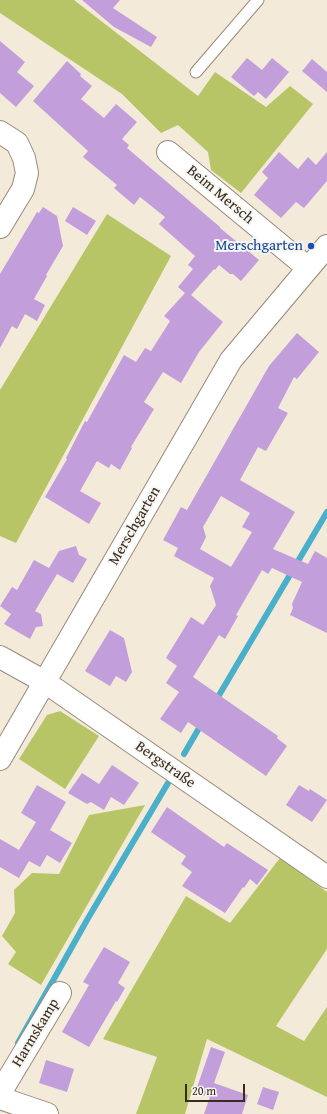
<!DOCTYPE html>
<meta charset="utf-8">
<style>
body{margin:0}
#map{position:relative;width:327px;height:1114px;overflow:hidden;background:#f4ead9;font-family:"Gentium Book Plus",serif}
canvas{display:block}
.scale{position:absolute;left:185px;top:1084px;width:60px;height:18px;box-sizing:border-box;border:2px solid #3b2a1e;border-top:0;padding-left:5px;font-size:12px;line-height:14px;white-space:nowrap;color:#3b2a1e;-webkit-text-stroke:3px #f6f6f2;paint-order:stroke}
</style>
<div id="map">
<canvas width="327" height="1114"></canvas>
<div class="scale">20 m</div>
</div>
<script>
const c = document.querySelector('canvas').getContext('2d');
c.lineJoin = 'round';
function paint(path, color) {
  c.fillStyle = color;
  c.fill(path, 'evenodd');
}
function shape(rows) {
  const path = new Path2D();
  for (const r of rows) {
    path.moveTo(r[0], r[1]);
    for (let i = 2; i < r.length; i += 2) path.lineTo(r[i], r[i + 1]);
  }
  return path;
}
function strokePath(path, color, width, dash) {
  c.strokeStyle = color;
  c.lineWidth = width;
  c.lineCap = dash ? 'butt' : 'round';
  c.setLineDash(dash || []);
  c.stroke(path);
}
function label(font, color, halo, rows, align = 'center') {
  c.font = font + ' "Gentium Book Plus",serif';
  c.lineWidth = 4;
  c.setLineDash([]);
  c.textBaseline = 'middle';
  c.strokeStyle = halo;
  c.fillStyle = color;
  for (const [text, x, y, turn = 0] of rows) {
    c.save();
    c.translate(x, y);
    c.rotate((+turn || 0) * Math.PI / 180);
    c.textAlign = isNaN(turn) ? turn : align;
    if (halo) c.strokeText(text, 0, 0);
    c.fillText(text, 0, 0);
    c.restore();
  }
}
const green = shape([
 [0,0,74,0,198,96,215,72,266,107,290,86,313,104,241,193,211,170,208,152,178,125,161,133,122,94,0,13],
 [107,214,171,256,16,543,0,536,0,390],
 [60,711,99,736,65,789,19,759,47,715],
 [145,805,41,985,8,964,16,952,2,936,15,913,14,890,32,873,59,874,89,815],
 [280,858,327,892,327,949,276,1026,304,1041,327,1007,327,1097,207,1039,185,1114,136,1114,157,1057,103,1039,186,896,230,923]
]);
const stream = shape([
 [215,702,327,512],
 [184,754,202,723],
 [18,1043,87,920,168,783]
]);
const building = shape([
 [82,0,120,0,113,8,157,37,151,47,114,27],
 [0,41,25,62,17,72,34,86,16,107,0,93],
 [247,58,262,70,272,58,289,72,266,99,258,92,254,96,231,77],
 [312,59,327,72,327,92,302,71],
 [67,61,81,74,80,76,92,86,81,99,104,118,116,104,137,122,122,139,129,145,127,148,220,227,220,228,259,260,241,281,233,274,230,274,219,265,215,270,214,269,191,295,223,322,199,352,181,383,163,372,144,402,154,409,131,447,132,448,120,470,111,464,109,468,97,461,80,491,101,503,89,524,45,497,67,459,66,458,85,421,87,422,124,355,136,362,145,348,151,351,170,321,164,316,185,293,178,287,193,269,188,265,195,256,159,224,165,217,140,197,134,205,114,188,117,185,83,157,88,151,33,101],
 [279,152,298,169,308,157,316,165,327,152,327,181,304,208,296,202,281,218,254,195,268,178,262,172],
 [43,207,57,216,63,246,46,275,47,276,34,299,45,305,37,321,25,314,17,329,12,326,0,348,0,274,37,212,39,213],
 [73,207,96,221,87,235,65,221],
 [297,333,319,352,297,379,294,377,278,408,288,413,266,451,258,447,240,480,295,512,273,549,308,564,315,551,327,558,327,633,290,615,293,608,292,604,302,582,272,568,268,574,262,570,236,615,238,616,225,639,219,635,193,677,278,736,277,738,287,746,266,776,188,722,181,733,160,719,179,692,166,683,177,666,166,658,191,617,203,625,216,605,210,586,214,578,174,556,178,548,163,540,181,507,187,510,269,366],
 [221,496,250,513,242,527,252,532,231,567,200,549,206,537,203,527],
 [76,546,79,555,87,559,73,583,57,574,35,611,41,614,43,626,36,627,30,639,4,624,11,614,0,606,12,587,17,590,34,560,49,568,59,551],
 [110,630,124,638,132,672,126,682,116,676,110,686,85,671],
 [112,765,139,783,124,805,111,797,104,810,91,802,87,804,68,793,82,773,99,784],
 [37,785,66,802,50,830,72,843,60,863,47,855,40,867,29,861,19,878,0,867,0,839,19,850,36,822,21,813],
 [299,785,309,791,310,789,327,800,312,822,286,805],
 [167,807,224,847,227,843,268,870,257,885,250,879,244,888,243,887,225,913,182,886,192,872,181,864,186,856,151,832],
 [104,947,130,962,118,983,125,988,117,1002,116,1001,89,1047,62,1032,89,985,83,982],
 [211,1047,225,1052,214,1083,248,1095,242,1114,204,1114,210,1097,195,1093],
 [46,1060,74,1069,67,1092,39,1083],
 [263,1087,279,1092,273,1110,257,1104]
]);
const service = shape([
 [196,72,258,0]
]);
const minor = shape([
 [0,132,17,143,24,158,27,173,23,189,0,227],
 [168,152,308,268],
 [0,657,45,682,327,877],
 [0,759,231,360,327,246],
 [0,1093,60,993],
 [0,1098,47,1114]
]);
const markers = [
 [311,246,4,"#1a4fb4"]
];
const streetNames = [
 ["Beim Mersch",220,195,40],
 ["Merschgarten",135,526,-60],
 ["Bergstraße",165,765,35],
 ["Harmskamp",36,1033,-59]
];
const transitNames = [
 ["Merschgarten",303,246]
];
paint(green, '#b8c566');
strokePath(stream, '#4aafc9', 6);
paint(building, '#c29edb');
strokePath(service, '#988a7c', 13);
strokePath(minor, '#988a7c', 24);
strokePath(service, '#fff', 11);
strokePath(minor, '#fff', 22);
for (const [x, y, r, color] of markers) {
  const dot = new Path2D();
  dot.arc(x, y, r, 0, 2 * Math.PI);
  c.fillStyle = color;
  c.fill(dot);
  strokePath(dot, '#f6f6f2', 1.5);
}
label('15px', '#3b2a1e', '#f6f6f2', streetNames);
label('15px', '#164399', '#f6f6f2', transitNames, 'right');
</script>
